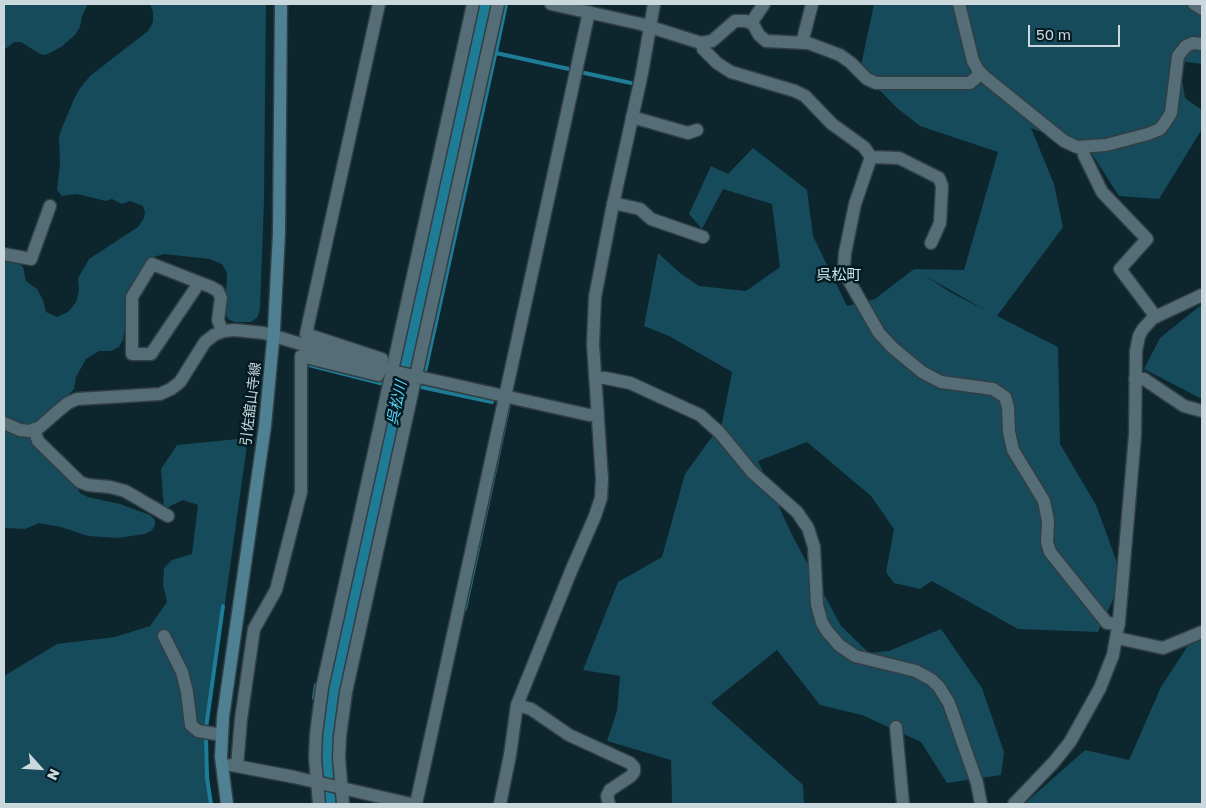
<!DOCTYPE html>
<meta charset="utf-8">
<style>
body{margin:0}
#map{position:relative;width:1206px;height:808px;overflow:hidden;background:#0d252c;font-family:"Golos Text",sans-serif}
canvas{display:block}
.frame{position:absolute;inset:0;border:5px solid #cbd9de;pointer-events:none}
.north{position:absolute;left:15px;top:743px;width:50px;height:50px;-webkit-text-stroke:4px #041b22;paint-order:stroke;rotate:116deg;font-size:14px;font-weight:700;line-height:20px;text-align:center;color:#cbd9de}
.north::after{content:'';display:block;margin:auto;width:18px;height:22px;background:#cbd9de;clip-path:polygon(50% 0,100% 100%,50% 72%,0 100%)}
.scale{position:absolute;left:1028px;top:25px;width:92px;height:22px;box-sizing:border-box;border:2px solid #cbd9de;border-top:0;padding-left:6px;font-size:15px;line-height:18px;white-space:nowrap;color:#cbd9de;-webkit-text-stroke:4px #041b22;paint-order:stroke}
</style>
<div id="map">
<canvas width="1206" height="808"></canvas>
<div class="frame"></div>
<div class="north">N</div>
<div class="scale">50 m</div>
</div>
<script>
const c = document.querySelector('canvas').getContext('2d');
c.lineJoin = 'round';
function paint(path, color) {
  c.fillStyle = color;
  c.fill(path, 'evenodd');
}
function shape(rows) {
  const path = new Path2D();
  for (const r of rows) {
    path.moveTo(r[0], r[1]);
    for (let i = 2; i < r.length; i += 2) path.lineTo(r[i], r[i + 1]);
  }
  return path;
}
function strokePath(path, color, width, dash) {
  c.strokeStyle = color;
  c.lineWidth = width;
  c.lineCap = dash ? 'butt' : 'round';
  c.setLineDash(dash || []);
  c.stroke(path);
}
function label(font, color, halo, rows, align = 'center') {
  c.font = font + ' "Golos Text","Noto Sans JP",sans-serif';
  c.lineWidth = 5;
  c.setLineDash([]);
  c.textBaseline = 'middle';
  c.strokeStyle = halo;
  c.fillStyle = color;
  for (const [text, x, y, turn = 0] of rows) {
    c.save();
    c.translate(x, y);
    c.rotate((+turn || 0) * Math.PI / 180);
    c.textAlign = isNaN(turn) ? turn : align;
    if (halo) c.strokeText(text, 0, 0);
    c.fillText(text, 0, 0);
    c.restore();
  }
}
const green = shape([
 [4,4,88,4,82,16,80,27,75,35,61,47,46,55,40,54,21,42,14,42,4,50],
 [150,4,266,4,264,200,260,309,257,318,251,322,235,322,228,319,225,312,227,273,222,264,210,259,164,254,154,257,145,264,127,316,123,340,119,347,111,351,99,351,86,359,76,377,74,389,67,397,57,403,44,416,33,425,26,425,4,415,4,258,16,260,23,267,26,281,37,289,43,300,46,312,57,317,68,312,76,302,79,291,78,278,89,259,138,227,144,218,145,212,143,206,130,201,122,204,112,199,106,201,77,194,62,196,57,190,60,163,59,138,61,130,74,99,80,88,90,76,148,31,153,22,153,12],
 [874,4,1202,4,1202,64,1179,61,1185,98,1202,110,1202,129,1159,199,1119,196,1090,151,1031,128,1054,184,1063,227,997,316,1058,347,1060,444,1096,505,1119,568,1117,591,1098,632,1018,629,932,581,920,589,894,583,886,572,894,529,871,496,807,442,758,461,792,535,841,626,869,653,889,651,941,629,982,688,1004,752,1001,775,947,783,921,742,862,715,820,705,777,650,711,703,803,785,804,804,672,804,671,760,607,741,617,711,620,676,583,670,618,582,662,557,685,474,722,423,732,372,669,336,644,326,658,253,680,273,699,286,746,291,780,267,772,204,723,189,702,229,689,214,711,166,728,174,753,148,807,190,813,236,847,306,875,299,914,269,964,270,998,152,920,126,897,108,860,70],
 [924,275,987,311,950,292],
 [1202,304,1202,399,1144,369,1160,338],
 [4,426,28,436,42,447,76,485,80,493,88,497,120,504,150,515,155,520,155,526,151,531,145,534,118,538,88,536,61,527,39,523,25,529,4,528],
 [248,438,207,732,207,757,212,804,4,804,4,676,57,644,115,637,150,626,167,602,163,585,164,568,172,560,192,554,198,505,183,500,164,509,161,469,177,445],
 [1202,624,1202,804,1024,804,1085,750,1129,760,1161,687]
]);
const stream = shape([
 [475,49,483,51],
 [496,52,506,4],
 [496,53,569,69],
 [580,72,631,83],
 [309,365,384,384],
 [425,372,495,55],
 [402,384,410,385],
 [392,387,401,388],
 [421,387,492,402],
 [465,609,509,405],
 [314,698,316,685],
 [206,728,223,606],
 [206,737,207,778,211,804]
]);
const river = shape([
 [331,804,328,780,328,735,334,690,485,4]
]);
const minor = shape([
 [551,4,641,24,701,43,712,41,735,21,746,21,753,24,759,35,766,41,808,43,840,55,851,63,867,79,876,83,970,83,981,73],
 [959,4,973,61,978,70,986,78,1064,141,1077,147,1106,145,1148,134,1160,129,1164,124,1171,113,1178,56,1186,46,1193,43,1202,44],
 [1194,4,1202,9],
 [751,23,764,4],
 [703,43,703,49,717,63,731,72,795,91,805,96,832,124,864,147,871,157],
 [802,43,812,4],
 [632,117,688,133,697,130],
 [1083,147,1084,155,1102,192,1147,239,1120,269,1156,317],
 [871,157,855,204,845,253,844,267,848,279,879,333,893,348,922,372,941,382,993,389,1005,397,1008,407,1009,432,1013,450,1044,501,1048,521,1047,542,1050,552,1107,623,1119,624],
 [871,157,899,158,939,178,942,186,940,223,931,243],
 [613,203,640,209,651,219,703,237],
 [4,254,31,259,50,206],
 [198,282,195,289,151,354,132,354,132,297,152,264,198,282,211,287,218,291,221,298,218,320,222,331],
 [595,378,605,378,630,383,700,415,720,433,752,472,797,512,808,528,814,547,817,605,822,623,827,631,839,645,855,656,916,671,932,680,939,687,949,703,977,783,981,804],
 [1135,379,1144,379,1184,406,1202,411],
 [4,423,20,430,30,431,40,427,58,411,68,403,77,399,160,394,171,389,180,382,205,342,214,335,224,331,235,330,264,333,392,371,589,415,598,414],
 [34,429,38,441,80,482,88,485,110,487,125,491,168,516],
 [164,636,182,672,187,692,191,725,198,731,222,735],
 [1117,638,1163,648,1202,632],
 [517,705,531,709,569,735,630,763,634,767,634,772,631,776,610,790,607,796,609,804],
 [896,727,903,804],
 [231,765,294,777,411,804],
 [237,766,241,719,254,629,276,590,301,492,301,356,378,375,382,359,306,334,379,4],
 [319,804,315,758,316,734,322,688,473,4],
 [343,804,339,758,340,736,346,692,498,4],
 [416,804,589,12],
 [500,804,510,755,517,705,571,571,595,516,601,498,602,479,593,344,595,297,612,209,642,73,654,4],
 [1014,804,1054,762,1070,742,1100,688,1113,655,1119,621,1135,435,1136,351,1139,336,1143,329,1153,318,1202,295]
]);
const secondary = shape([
 [227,804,221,757,223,717,265,426,274,330,279,233,281,4]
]);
const streetNames = [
 ["引佐舘山寺線",251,404,-83]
];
const neighbourhoodNames = [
 ["呉松町",839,275]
];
const waterNames = [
 ["呉松川",397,403,-78]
];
paint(green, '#164b5b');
strokePath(stream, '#1f7c96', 4);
strokePath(river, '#1f7c96', 22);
strokePath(minor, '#313e44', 15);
strokePath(secondary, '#313e44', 15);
strokePath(minor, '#546d76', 12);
strokePath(secondary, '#4f8192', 12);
label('14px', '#cbd9de', '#041b22', streetNames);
label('15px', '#c8e4ee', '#041b22', neighbourhoodNames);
label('italic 15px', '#59d5fc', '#041b22', waterNames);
</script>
